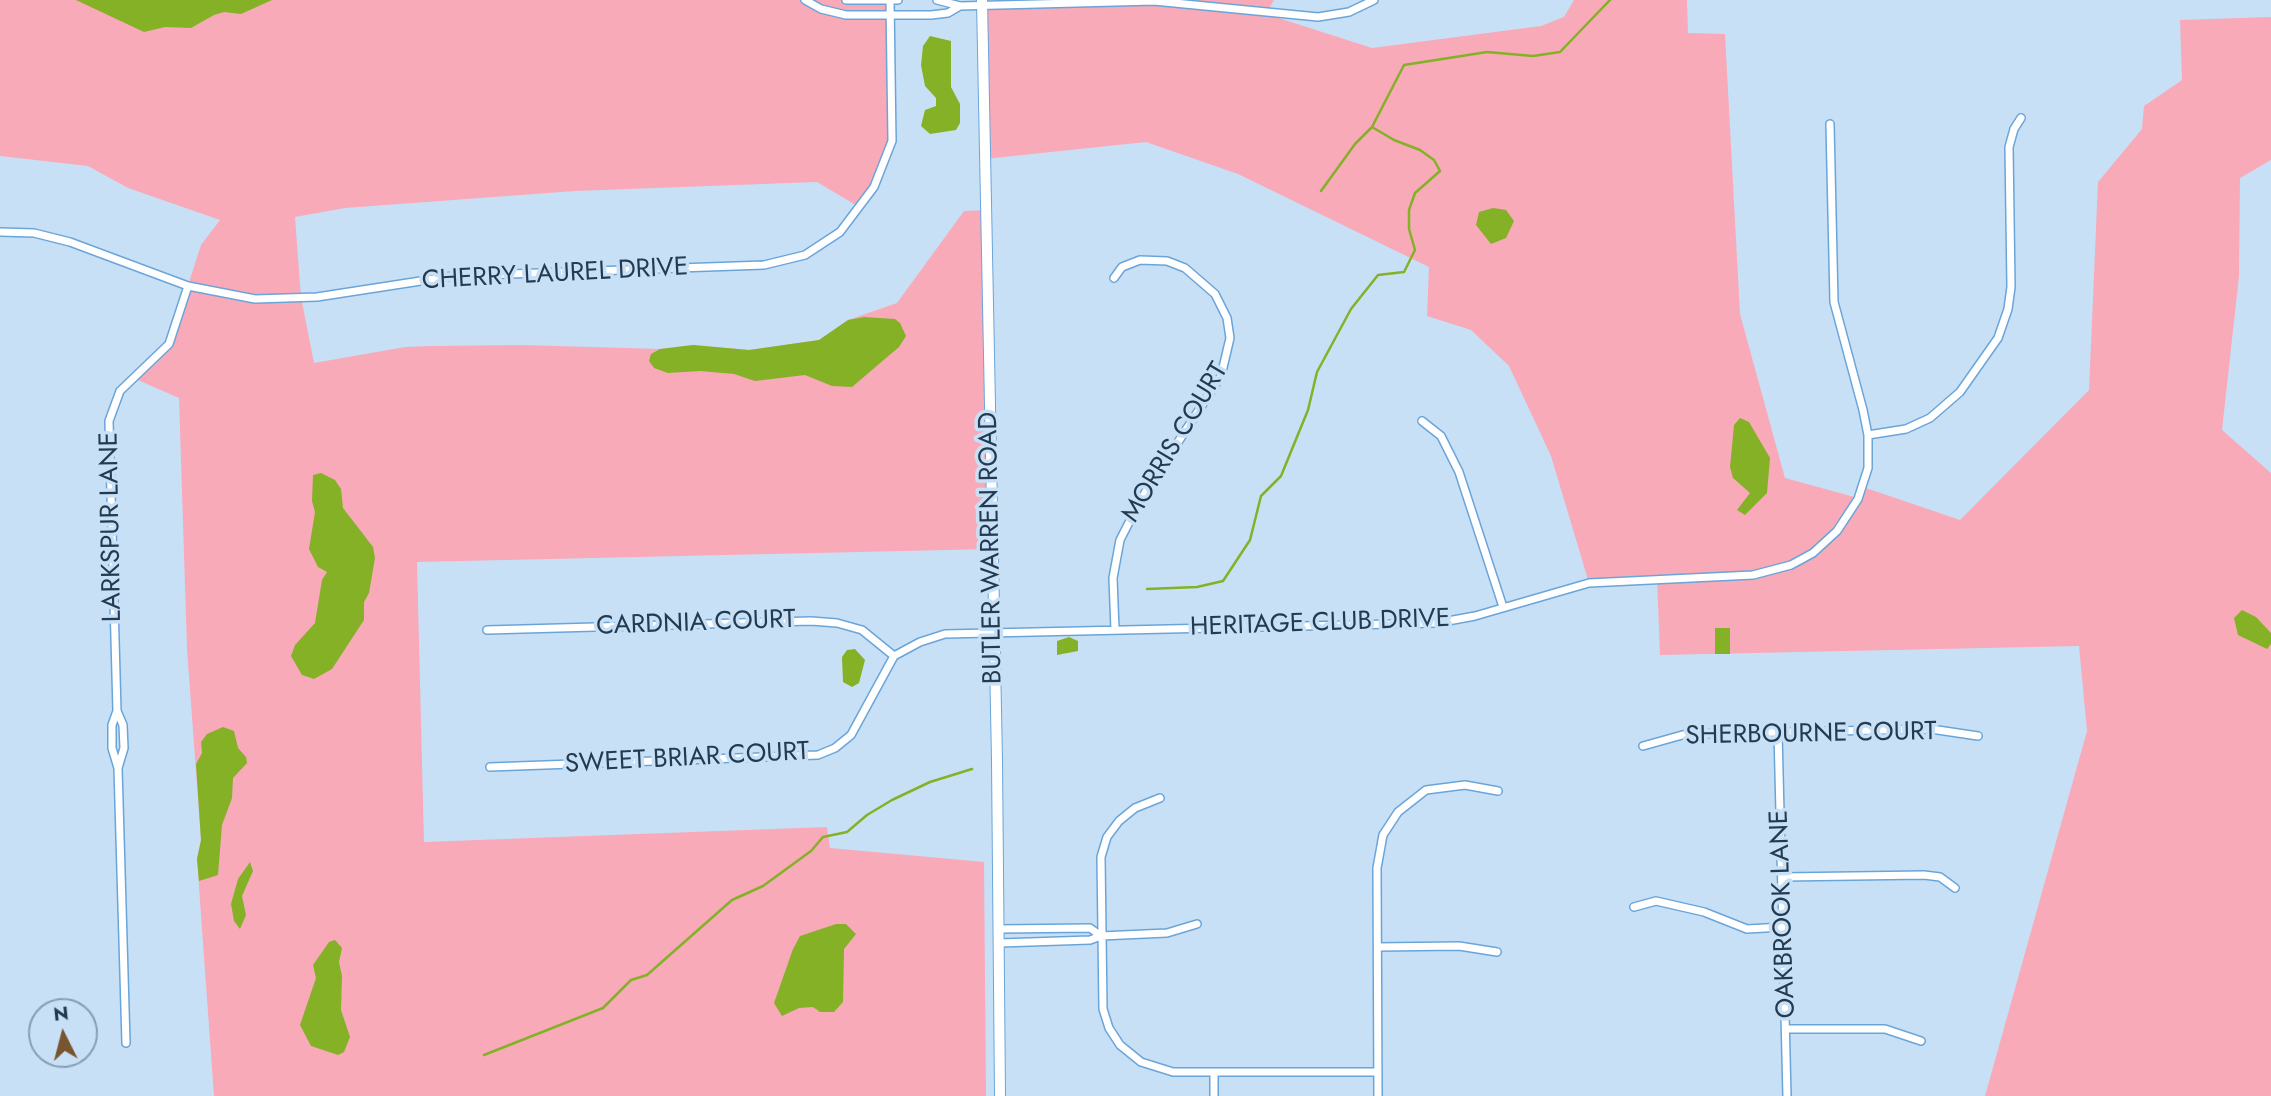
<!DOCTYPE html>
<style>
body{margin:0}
#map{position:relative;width:2271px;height:1096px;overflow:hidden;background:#c8e0f6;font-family:Jost,sans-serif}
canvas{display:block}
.north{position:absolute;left:28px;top:998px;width:70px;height:70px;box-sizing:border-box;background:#c8e0f6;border:2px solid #869eb4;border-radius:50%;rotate:354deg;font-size:19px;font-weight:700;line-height:28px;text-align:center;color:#223b51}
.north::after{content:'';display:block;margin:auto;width:24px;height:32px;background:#78552e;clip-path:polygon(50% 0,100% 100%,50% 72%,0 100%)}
</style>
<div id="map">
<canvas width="2271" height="1096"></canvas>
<div class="north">N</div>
</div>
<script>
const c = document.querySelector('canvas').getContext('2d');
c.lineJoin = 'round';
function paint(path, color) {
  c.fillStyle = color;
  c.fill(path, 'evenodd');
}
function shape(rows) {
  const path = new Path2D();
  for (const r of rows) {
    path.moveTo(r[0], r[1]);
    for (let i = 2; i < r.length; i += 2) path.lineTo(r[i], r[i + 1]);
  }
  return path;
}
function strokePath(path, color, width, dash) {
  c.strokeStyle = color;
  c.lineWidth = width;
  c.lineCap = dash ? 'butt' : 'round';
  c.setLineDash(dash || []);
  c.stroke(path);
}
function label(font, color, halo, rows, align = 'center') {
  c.font = font + ' Jost,sans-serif';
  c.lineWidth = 7;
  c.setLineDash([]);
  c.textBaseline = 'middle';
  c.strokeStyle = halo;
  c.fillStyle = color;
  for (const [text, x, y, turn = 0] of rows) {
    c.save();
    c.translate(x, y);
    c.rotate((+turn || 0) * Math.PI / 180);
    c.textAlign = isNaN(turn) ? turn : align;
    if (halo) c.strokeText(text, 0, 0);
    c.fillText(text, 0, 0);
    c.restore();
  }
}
const green = shape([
 [0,0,889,0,892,141,880,175,859,207,817,182,575,191,345,208,295,217,301,297,314,363,405,347,431,346,522,345,660,349,693,345,749,350,819,340,848,320,897,303,964,211,987,210,992,549,417,562,424,842,827,827,830,848,984,862,986,1096,214,1096,197,859,201,840,187,649,179,398,131,377,169,344,201,245,220,220,128,188,88,166,0,156],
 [1115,0,1274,0,1266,14,1372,48,1541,26,1564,17,1574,0,1687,0,1688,33,1725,34,1740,314,1785,478,1858,498,1863,487,1960,520,2089,390,2098,182,2142,129,2144,106,2182,80,2180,20,2271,17,2271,160,2240,178,2239,276,2222,430,2271,473,2271,1096,1985,1096,2087,731,2079,646,1660,655,1657,578,1589,583,1551,456,1509,366,1471,330,1427,316,1429,267,1238,174,1146,142,985,159,982,6]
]);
const water = shape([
 [76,0,272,0,241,14,224,12,214,15,191,28,165,27,144,32],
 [930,36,951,41,951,87,960,104,960,123,956,130,930,134,921,126,925,110,936,106,936,98,925,86,921,65,923,46],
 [1493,208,1506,210,1514,221,1506,238,1491,244,1476,225,1479,212],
 [864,317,895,319,900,323,906,336,899,347,852,387,832,386,805,375,755,381,734,374,700,371,668,373,654,368,649,361,651,354,660,349,693,345,749,350,819,340,848,320],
 [1740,418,1749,422,1770,458,1767,493,1745,515,1737,510,1750,493,1733,478,1730,467,1734,425],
 [321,473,335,480,341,489,343,508,373,547,375,558,369,593,364,602,364,620,332,669,314,679,302,675,291,656,295,645,315,623,322,580,327,572,318,567,309,549,315,512,312,501,313,475],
 [2242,610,2256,617,2271,633,2271,644,2267,649,2238,635,2234,618],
 [1715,628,1730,628,1730,654,1715,654],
 [1069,637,1078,641,1078,651,1057,655,1057,641],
 [855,649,865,660,859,683,852,687,843,682,842,657,847,650],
 [223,727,234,731,238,748,246,757,247,763,233,778,232,798,222,825,218,875,199,881,197,859,201,840,196,764,202,753,201,742,207,734],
 [250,862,253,871,242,896,246,915,240,929,234,921,231,904,238,879],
 [836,924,846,924,856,934,844,949,843,1002,834,1012,820,1012,813,1007,799,1008,782,1016,774,1003,793,949,800,936],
 [335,940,342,948,339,962,342,976,341,1010,350,1037,344,1052,338,1055,311,1046,300,1025,316,978,313,965,329,942]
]);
const stream = shape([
 [1321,191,1355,144,1372,127,1404,65,1487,52,1533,56,1560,52,1610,0],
 [1147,589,1197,587,1223,581,1250,540,1261,496,1281,476,1308,410,1317,372,1351,309,1378,275,1404,272,1415,250,1409,229,1409,210,1415,193,1440,171,1434,160,1420,150,1394,140,1372,127],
 [484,1055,603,1008,631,980,647,975,732,900,763,886,811,851,823,837,847,832,867,815,892,800,930,782,972,769]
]);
const minor = shape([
 [805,0,821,9,846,15,931,15,948,13,960,6],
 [846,0,898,0],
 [937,0,960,6,1154,1,1318,17,1349,12,1374,0],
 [0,232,34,233,70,242,188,286,255,299,317,297,453,276,764,265,805,255,840,232,874,187,892,141,890,0],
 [1114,278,1122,267,1140,260,1167,261,1185,268,1215,294,1227,318,1230,338,1221,376,1141,499,1120,540,1113,578,1115,630],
 [1422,421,1441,436,1459,472,1503,607],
 [1868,435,1906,429,1930,418,1960,392,1998,338,2008,309,2011,287,2009,147,2014,129,2021,118],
 [487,630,811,621,837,623,862,630,894,656],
 [117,711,123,725,124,748,118,768],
 [1778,732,1787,1096],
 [1643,746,1686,734,1931,729,1978,736],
 [490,767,818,755,835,748,851,735,894,656,920,642,945,634,1437,623,1475,616,1589,583,1753,575,1791,565,1813,553,1837,531,1858,499,1868,468,1868,435,1863,410,1834,302,1830,124],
 [1160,798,1135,808,1119,821,1107,837,1101,857,1103,1009,1109,1028,1120,1045,1141,1062,1173,1072,1378,1072],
 [1783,877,1924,875,1940,877,1955,888],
 [1634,907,1656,901,1704,912,1747,929,1783,927],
 [1000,929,1090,928,1101,936],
 [1000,943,1090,940,1101,936,1167,933,1197,924],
 [1378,947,1459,946,1497,952],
 [1788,1029,1885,1029,1921,1041],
 [126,1043,118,768,112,748,112,725,117,711,109,421,120,391,169,344,188,286],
 [1214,1073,1214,1096],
 [1378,1096,1377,868,1383,835,1398,812,1426,790,1465,785,1498,791]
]);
const secondary = shape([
 [982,0,997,760,1000,1096]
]);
const streetNames = [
 ["CHERRY LAUREL DRIVE",555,275,-3],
 ["MORRIS COURT",1176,443,-59],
 ["LARKSPUR LANE",112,527,-91],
 ["BUTLER WARREN ROAD",992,548,-91],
 ["CARDNIA COURT",696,624,-2],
 ["HERITAGE CLUB DRIVE",1320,624,-2],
 ["SHERBOURNE COURT",1811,735,-1],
 ["SWEET BRIAR COURT",687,759,-3],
 ["OAKBROOK LANE",1784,914,-92]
];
paint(green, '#f8aab9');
paint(water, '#84b126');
strokePath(stream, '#84b126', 2.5);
strokePath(minor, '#6aa5da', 10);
strokePath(secondary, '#6aa5da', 12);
strokePath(minor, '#fff', 7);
strokePath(secondary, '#fff', 10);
label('26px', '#223b51', '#c8e0f6', streetNames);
</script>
